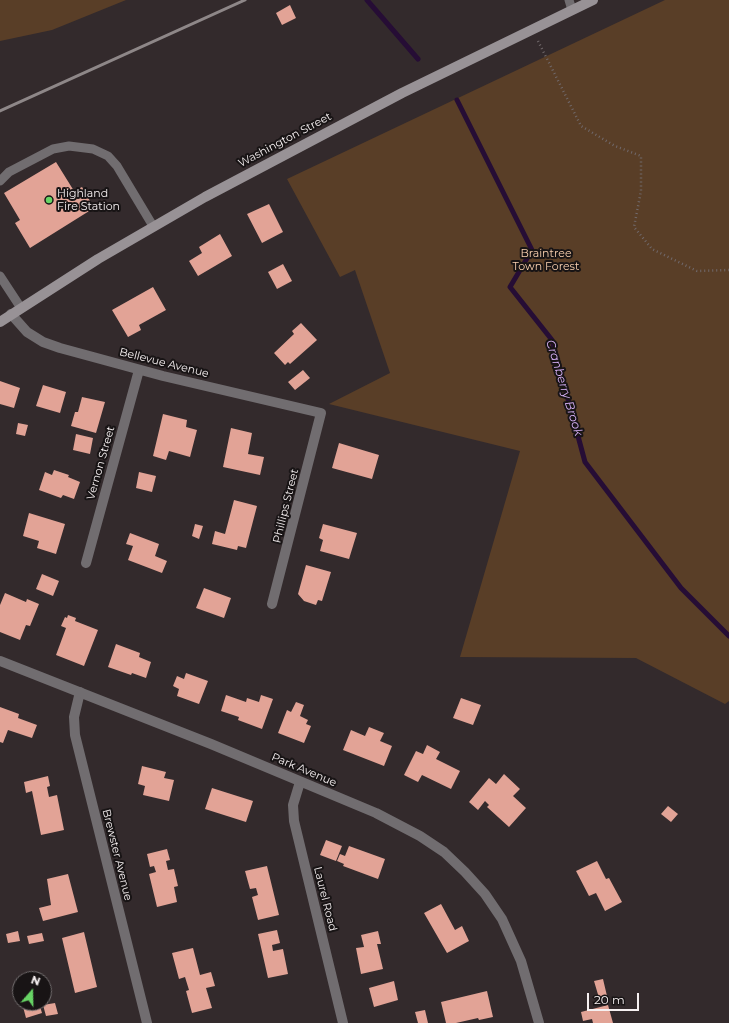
<!DOCTYPE html>
<style>
body{margin:0}
#map{position:relative;width:729px;height:1023px;overflow:hidden;background:#332a2c;font-family:Montserrat,sans-serif}
canvas{display:block}
.north{position:absolute;left:12px;top:971px;width:40px;height:40px;box-sizing:border-box;background:#181415;border:1px solid #716c6d;border-radius:50%;rotate:20deg;font-size:11px;font-weight:700;line-height:16px;text-align:center;color:#f6f0f1}
.north::after{content:'';display:block;margin:auto;width:14px;height:18px;background:#67d465;clip-path:polygon(50% 0,100% 100%,50% 72%,0 100%)}
.scale{position:absolute;left:587px;top:993px;width:52px;height:18px;box-sizing:border-box;border:2px solid #f6f0f1;border-top:0;padding-left:5px;font-size:12px;line-height:14px;white-space:nowrap;color:#f6f0f1;-webkit-text-stroke:3px #181415;paint-order:stroke}
</style>
<div id="map">
<canvas width="729" height="1023"></canvas>
<div class="north">N</div>
<div class="scale">20 m</div>
</div>
<script>
const c = document.querySelector('canvas').getContext('2d');
c.lineJoin = 'round';
function paint(path, color) {
  c.fillStyle = color;
  c.fill(path, 'evenodd');
}
function shape(rows) {
  const path = new Path2D();
  for (const r of rows) {
    path.moveTo(r[0], r[1]);
    for (let i = 2; i < r.length; i += 2) path.lineTo(r[i], r[i + 1]);
  }
  return path;
}
function strokePath(path, color, width, dash) {
  c.strokeStyle = color;
  c.lineWidth = width;
  c.lineCap = dash ? 'butt' : 'round';
  c.setLineDash(dash || []);
  c.stroke(path);
}
function label(font, color, halo, rows, align = 'center') {
  c.font = font + ' Montserrat,sans-serif';
  c.lineWidth = 4;
  c.setLineDash([]);
  c.textBaseline = 'middle';
  c.strokeStyle = halo;
  c.fillStyle = color;
  for (const [text, x, y, turn = 0] of rows) {
    c.save();
    c.translate(x, y);
    c.rotate((+turn || 0) * Math.PI / 180);
    c.textAlign = isNaN(turn) ? turn : align;
    if (halo) c.strokeText(text, 0, 0);
    c.fillText(text, 0, 0);
    c.restore();
  }
}
const green = shape([
 [0,0,126,0,52,30,0,41],
 [665,0,729,0,729,701,725,704,636,658,460,657,520,451,329,404,390,373,355,270,340,277,287,179]
]);
const stream = shape([
 [367,0,418,59],
 [457,100,532,250,510,287,552,340,585,462,681,588,729,636]
]);
const building = shape([
 [290,5,296,18,282,25,276,13],
 [56,162,74,191,82,187,94,208,30,248,15,223,20,220,4,193],
 [269,204,283,232,262,243,247,214],
 [220,234,232,256,198,276,189,261,202,253,199,247],
 [283,264,292,281,277,289,268,272],
 [153,287,166,310,139,325,141,330,128,337,112,310],
 [301,323,317,340,290,364,288,362,285,365,274,353,294,334,292,331],
 [303,370,310,378,295,390,288,382],
 [0,381,20,388,14,408,0,404],
 [43,385,66,392,60,413,36,406],
 [82,397,105,402,96,433,71,426,75,412,78,412],
 [163,414,187,420,186,427,197,430,190,457,169,451,166,460,153,456],
 [18,423,28,425,25,436,16,434],
 [231,428,252,433,248,454,264,457,260,475,223,467],
 [76,434,93,438,90,454,73,450],
 [339,443,379,455,372,479,332,468],
 [54,470,69,475,68,477,80,482,74,499,63,495,61,498,39,490,45,472,52,475],
 [139,472,156,476,152,492,136,488],
 [234,500,257,506,246,548,238,546,237,550,212,544,215,531,225,534],
 [29,513,65,524,56,554,37,548,39,541,23,536],
 [195,524,203,526,199,539,192,536],
 [323,524,357,533,349,559,320,551,323,540,319,538],
 [130,533,159,544,155,556,167,561,162,573,128,560,133,546,126,544],
 [306,565,331,572,322,601,318,600,316,605,304,601,298,594],
 [42,574,59,581,53,596,36,589],
 [204,588,231,598,224,618,196,608],
 [5,593,26,602,27,599,39,604,30,626,26,625,20,640,0,632,0,605],
 [68,615,76,618,75,621,98,630,84,666,56,655,66,628,61,626,65,617,67,618],
 [116,644,140,653,139,657,151,662,146,678,132,673,131,675,108,667],
 [186,673,208,681,199,704,177,696,179,689,173,686,177,676,184,679],
 [226,695,246,702,247,698,259,702,261,695,273,699,262,729,238,720,239,717,221,711],
 [461,698,481,705,473,725,453,718],
 [296,702,304,705,300,716,308,720,306,724,311,726,304,743,278,733,287,710,291,712],
 [0,707,19,714,18,718,37,725,32,738,8,730,3,743,0,742],
 [369,727,384,733,380,741,392,746,384,766,343,750,351,730,365,736],
 [427,745,440,752,436,759,460,771,451,789,422,775,418,782,404,775,416,751,423,754],
 [142,766,166,772,164,778,174,780,169,801,143,795,145,786,138,784],
 [504,774,520,789,513,796,526,808,509,827,487,807,489,805,485,801,478,810,469,802,489,778,496,784],
 [48,776,50,786,47,787,49,797,57,795,64,830,41,835,32,791,26,793,24,782],
 [212,788,253,801,246,822,205,809],
 [668,806,678,814,671,822,661,814],
 [326,840,342,846,336,861,320,855],
 [349,846,385,859,378,879,343,866,344,864,337,861,340,854,345,856],
 [167,849,170,860,166,861,168,870,174,869,178,886,174,887,177,902,157,907,149,874,156,872,154,866,150,867,147,854],
 [597,861,606,879,609,878,622,902,605,911,596,893,589,896,576,871],
 [267,866,279,915,258,920,252,897,258,895,256,888,250,889,245,871],
 [68,874,78,912,43,921,39,908,51,905,47,879],
 [441,904,455,930,462,926,469,941,447,953,424,913],
 [277,930,280,943,272,945,273,951,283,949,288,974,268,978,258,934],
 [18,931,20,941,8,943,6,934],
 [378,931,381,944,377,944,383,969,361,974,356,948,364,947,361,935],
 [84,932,97,987,75,993,62,938],
 [42,933,44,941,29,944,27,936],
 [193,948,200,975,211,972,215,986,206,988,212,1008,192,1013,186,991,189,990,185,977,179,979,172,953],
 [603,979,607,996,599,998,594,981],
 [394,981,398,1000,374,1007,369,988],
 [487,991,493,1017,479,1020,478,1018,456,1023,446,1023,441,1002],
 [22,1003,39,1003,42,1013,26,1018],
 [55,1003,58,1014,46,1016,43,1005],
 [608,1005,613,1023,593,1023,592,1019,583,1021,581,1012],
 [425,1010,428,1023,418,1023,415,1012]
]);
const path = shape([
 [538,41,581,126,615,146,641,156,641,191,634,227,652,249,697,271,729,270]
]);
const service = shape([
 [569,0,572,10],
 [0,181,9,172,53,149,69,146,93,149,108,156,117,166,153,226],
 [0,276,21,308]
]);
const minor = shape([
 [11,314,27,332,43,342,60,348,163,376,321,413,272,604],
 [86,563,139,370],
 [80,692,74,717,75,735,147,1023],
 [300,782,293,805,294,821,343,1023]
]);
const tertiary = shape([
 [0,661,211,744,376,813,420,836,444,852,465,872,485,894,502,919,521,961,539,1023]
]);
const secondary = shape([
 [0,322,98,259,205,197,402,93,593,0]
]);
const rail = shape([
 [0,111,245,0]
]);
const markers = [
 [49,200,4,"#67d465"]
];
const streetNames = [
 ["Washington Street",285,140,-28],
 ["Bellevue Avenue",164,363,14],
 ["Vernon Street",101,463,-74],
 ["Phillips Street",286,506,-76],
 ["Park Avenue",304,770,23],
 ["Brewster Avenue",117,855,76],
 ["Laurel Road",325,899,76]
];
const poiNames = [
 ["Highland",57,194],
 ["Fire Station",57,207]
];
const parkNames = [
 ["Braintree",546,254],
 ["Town Forest",546,267]
];
const waterNames = [
 ["Cranberry Brook",564,388,73]
];
paint(green, '#593e27');
strokePath(stream, '#260d35', 5);
paint(building, '#e2a396');
strokePath(path, '#71696b', 2.5, [1, 3]);
strokePath(service, '#716d70', 9);
strokePath(minor, '#716d70', 10);
strokePath(tertiary, '#716d70', 10);
strokePath(secondary, '#989296', 10);
strokePath(rail, '#8e8788', 3);
for (const [x, y, r, color] of markers) {
  const dot = new Path2D();
  dot.arc(x, y, r, 0, 2 * Math.PI);
  c.fillStyle = color;
  c.fill(dot);
  strokePath(dot, '#181415', 1.5);
}
label('11px', '#f6f0f1', '#181415', streetNames);
label('11px', '#f6f0f1', '#181415', poiNames, 'left');
label('11px', '#f9d0af', '#181415', parkNames);
label('italic 12px', '#dcb4fc', '#181415', waterNames);
</script>
